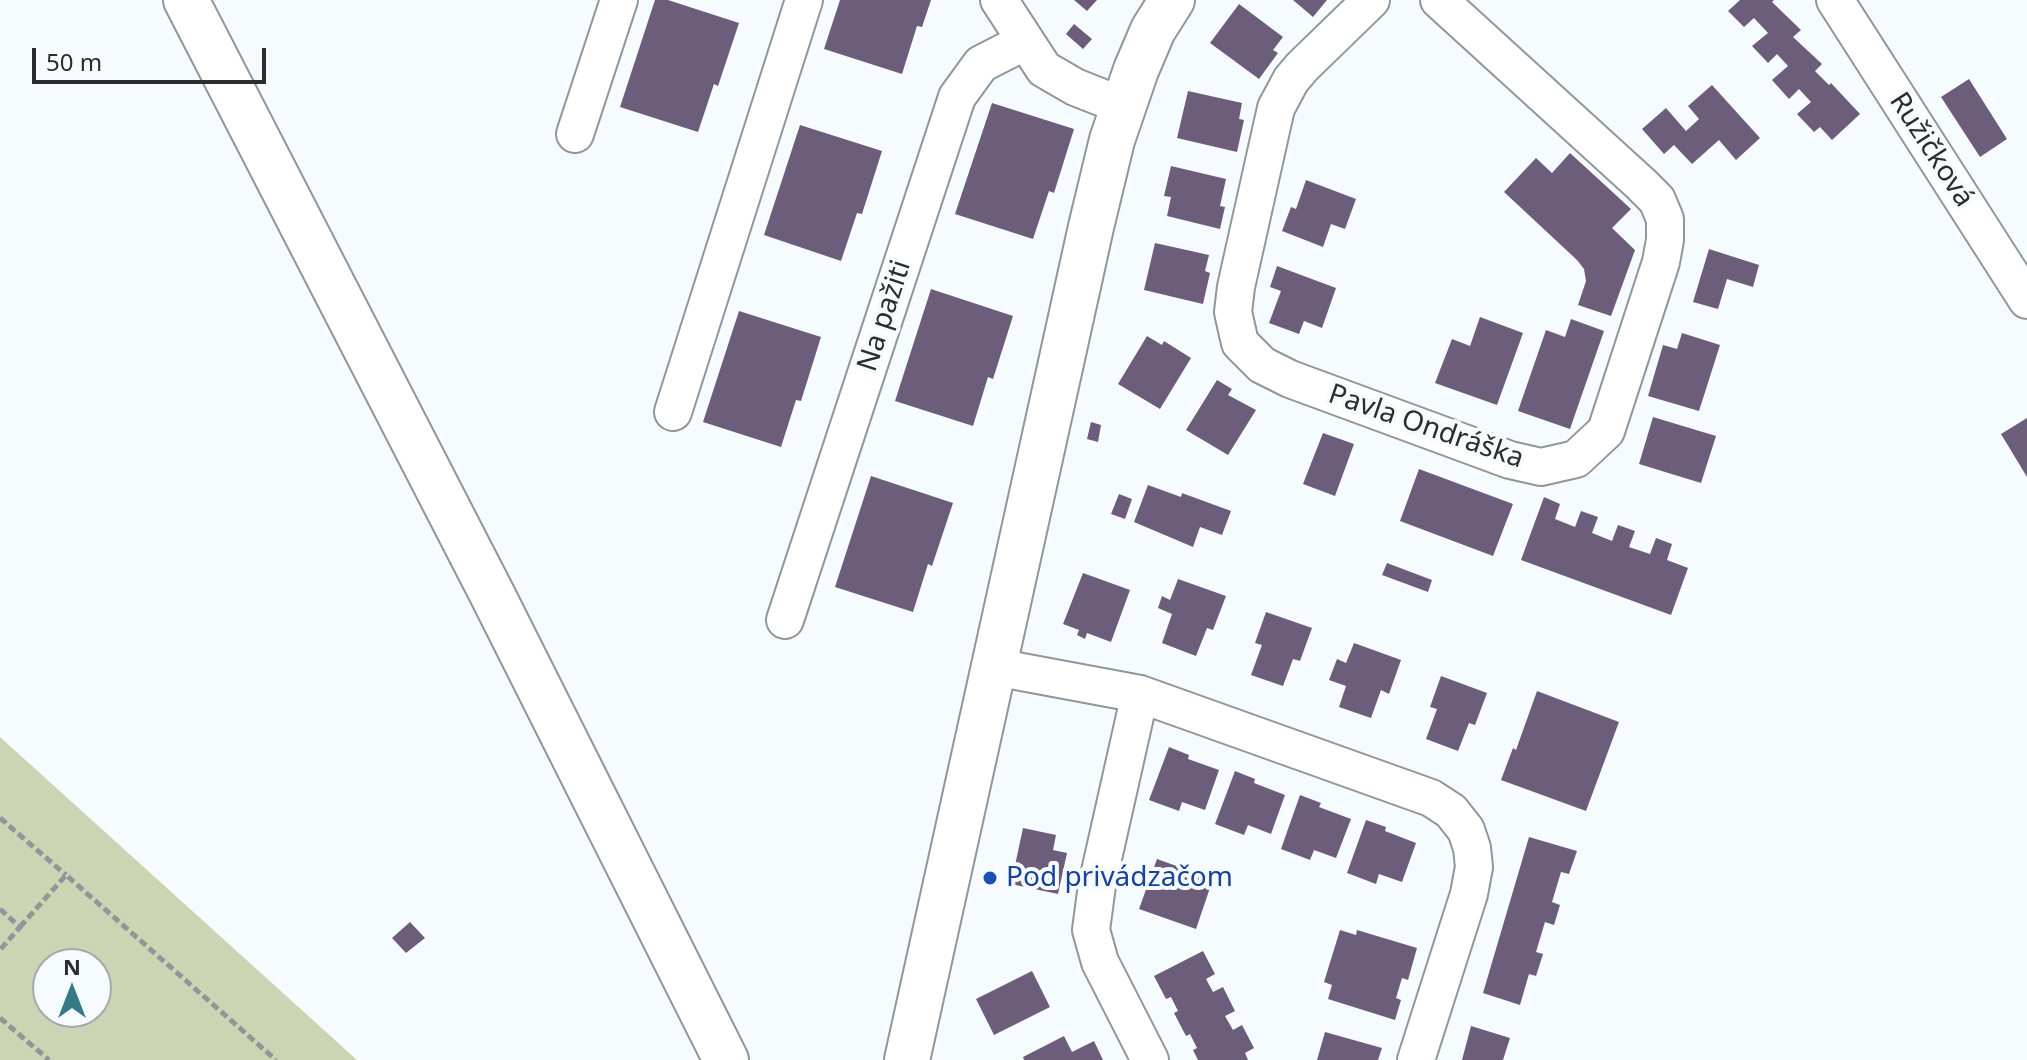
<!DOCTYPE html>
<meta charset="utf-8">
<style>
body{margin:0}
#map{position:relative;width:2027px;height:1060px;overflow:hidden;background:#f6fbff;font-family:"Noto Sans",sans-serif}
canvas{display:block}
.north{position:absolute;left:32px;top:948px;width:80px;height:80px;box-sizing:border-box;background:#f6fbff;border:2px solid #a5a9ac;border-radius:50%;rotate:0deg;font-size:22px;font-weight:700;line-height:32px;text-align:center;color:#2b2d2f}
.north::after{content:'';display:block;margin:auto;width:28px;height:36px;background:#347a87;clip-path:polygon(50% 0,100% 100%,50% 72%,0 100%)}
.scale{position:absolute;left:32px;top:48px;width:234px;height:36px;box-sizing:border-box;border:4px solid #2b2d2f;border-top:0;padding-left:10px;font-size:24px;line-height:28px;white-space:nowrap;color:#2b2d2f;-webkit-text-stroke:6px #f6fbff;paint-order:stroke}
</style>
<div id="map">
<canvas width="2027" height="1060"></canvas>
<div class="north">N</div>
<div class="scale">50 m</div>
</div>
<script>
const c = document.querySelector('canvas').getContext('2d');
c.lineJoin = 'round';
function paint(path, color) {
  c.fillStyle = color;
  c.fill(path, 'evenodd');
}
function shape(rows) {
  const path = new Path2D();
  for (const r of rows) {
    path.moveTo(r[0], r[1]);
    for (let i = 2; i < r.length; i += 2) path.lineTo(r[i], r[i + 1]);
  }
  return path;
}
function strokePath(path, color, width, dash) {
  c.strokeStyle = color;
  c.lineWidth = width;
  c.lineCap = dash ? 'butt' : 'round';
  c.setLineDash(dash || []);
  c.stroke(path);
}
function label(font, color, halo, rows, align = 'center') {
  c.font = font + ' "Noto Sans",sans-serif';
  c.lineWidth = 8;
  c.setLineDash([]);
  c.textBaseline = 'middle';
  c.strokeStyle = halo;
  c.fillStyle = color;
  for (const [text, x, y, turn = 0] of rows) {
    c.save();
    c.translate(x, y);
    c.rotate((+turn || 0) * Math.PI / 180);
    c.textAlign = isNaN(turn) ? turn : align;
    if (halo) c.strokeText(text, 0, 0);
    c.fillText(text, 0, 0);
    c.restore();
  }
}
const green = shape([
 [0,737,357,1060,0,1060],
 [48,964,96,964,96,1012,48,1012]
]);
const building = shape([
 [655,0,668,0,739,23,718,86,714,84,698,132,620,107],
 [840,0,931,0,922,27,917,26,902,74,824,49],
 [1074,0,1097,0,1087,11],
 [1293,0,1327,0,1313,17],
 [1740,0,1774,0,1772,2,1801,30,1793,37,1822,64,1815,71,1829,85,1831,83,1860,114,1832,140,1820,127,1814,132,1797,114,1811,102,1799,89,1789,99,1772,80,1788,66,1777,54,1768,63,1752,46,1768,33,1754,18,1744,27,1728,11],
 [1239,4,1283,37,1273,50,1278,53,1259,79,1210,43],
 [1074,24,1092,39,1083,49,1066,34],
 [1969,79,2007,139,1980,157,1941,97],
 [1712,85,1760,138,1736,160,1719,140,1692,164,1674,145,1664,154,1642,129,1666,108,1686,131,1699,119,1688,106],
 [1188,91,1242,103,1239,119,1244,120,1237,152,1177,138],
 [992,103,1074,129,1054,193,1049,191,1033,239,955,214],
 [800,125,882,151,862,214,857,213,841,261,764,235],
 [1570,153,1631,209,1612,228,1635,250,1611,316,1578,305,1586,281,1584,269,1577,260,1504,192,1536,158,1552,173],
 [1171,166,1226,179,1220,206,1225,207,1220,229,1167,216,1171,197,1164,196],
 [1306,180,1356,199,1345,229,1331,224,1323,247,1282,231,1291,207,1296,209],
 [1155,243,1209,255,1205,271,1210,273,1203,304,1144,290],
 [1709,249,1759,265,1753,287,1727,279,1718,309,1693,302],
 [1277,266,1336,288,1322,328,1304,321,1299,334,1269,323,1281,291,1270,287],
 [931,289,1013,316,993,379,988,377,973,426,895,401],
 [739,311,821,337,801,401,796,400,781,447,703,422],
 [1480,317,1523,333,1497,405,1435,383,1452,339,1470,346],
 [1571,319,1604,331,1570,429,1518,411,1546,330,1565,337],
 [1682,333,1720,345,1699,411,1648,396,1663,345,1677,349],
 [1147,336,1162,345,1164,341,1191,358,1160,409,1118,384],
 [1217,380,1232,389,1228,395,1256,410,1228,455,1186,430],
 [1653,417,1716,436,1701,483,1639,464],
 [2027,418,2027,477,2001,434],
 [1091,422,1101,425,1098,442,1087,439],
 [1323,433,1354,444,1335,496,1303,484],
 [1419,469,1513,504,1493,556,1400,521],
 [871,476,953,503,932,566,928,564,913,612,835,587],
 [1148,485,1181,497,1182,493,1231,511,1222,535,1200,527,1193,547,1134,522],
 [1119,494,1132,499,1125,519,1111,514],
 [1544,497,1560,504,1555,519,1575,527,1581,511,1598,517,1592,533,1612,541,1618,525,1635,531,1629,547,1650,554,1656,538,1672,544,1667,560,1688,568,1671,615,1521,560],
 [1387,563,1432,580,1428,592,1382,575],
 [1083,573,1130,590,1111,642,1087,633,1085,639,1077,635,1079,630,1063,624],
 [1178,579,1226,596,1213,630,1207,628,1196,656,1162,643,1172,614,1158,608,1162,596,1170,600],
 [1266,612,1312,628,1300,661,1293,659,1283,686,1251,675,1262,645,1255,643],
 [1354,643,1401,660,1389,694,1381,690,1371,718,1339,707,1346,686,1329,680,1337,659,1346,663],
 [1441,676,1487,693,1475,725,1469,723,1458,751,1426,739,1437,709,1430,707],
 [1537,691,1619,722,1586,811,1501,780,1513,748,1516,750],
 [1169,747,1189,755,1188,759,1219,770,1205,810,1182,802,1179,811,1149,800],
 [1235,771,1255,779,1254,783,1285,795,1271,834,1248,825,1244,835,1215,824],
 [1300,795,1321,803,1319,807,1351,819,1336,858,1314,850,1310,860,1281,849],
 [1366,820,1386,827,1385,831,1416,843,1402,882,1379,874,1376,884,1347,873],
 [1023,828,1056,835,1053,850,1067,853,1058,894,1011,884],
 [1529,837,1577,851,1569,874,1561,872,1552,902,1560,905,1554,925,1545,922,1536,952,1543,954,1536,976,1529,974,1520,1005,1483,993],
 [1157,859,1213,879,1196,929,1139,909],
 [410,922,425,938,406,953,392,938],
 [1340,930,1356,935,1357,930,1417,948,1408,980,1402,978,1396,998,1401,1000,1395,1020,1328,999,1332,985,1324,982],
 [1203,951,1215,974,1206,979,1213,992,1223,987,1235,1011,1225,1016,1233,1030,1242,1025,1254,1048,1245,1053,1248,1060,1198,1060,1193,1050,1197,1048,1190,1034,1186,1036,1174,1013,1178,1011,1171,997,1166,999,1154,976],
 [1032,971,1050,1007,994,1035,976,999],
 [1471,1026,1510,1038,1503,1060,1462,1060],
 [1325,1032,1382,1048,1378,1060,1317,1060],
 [1064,1036,1072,1052,1094,1041,1103,1060,1024,1060,1023,1057]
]);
const path = shape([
 [0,818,66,875],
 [0,909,20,927,0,950],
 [20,927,66,875,276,1060],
 [0,1018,49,1060]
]);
const street = shape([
 [999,0,1044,69,1075,87,1123,106],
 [1371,0,1302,67,1291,80,1276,108,1236,287,1233,312,1240,343,1262,365,1290,379,1510,460,1541,467,1576,459,1606,431,1661,262,1665,240,1665,219,1657,200,1641,184,1439,0],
 [1835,0,2027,300],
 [575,134,619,0],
 [673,412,804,0],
 [785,620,957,97,981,64,1024,42],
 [995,667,1140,694,1431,798,1451,811,1466,830,1472,848,1474,867,1469,894,1416,1060],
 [1140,694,1097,885,1091,930,1100,962,1150,1060]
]);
const secondary = shape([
 [907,1060,1091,227,1112,140,1136,70,1153,30,1172,0]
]);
const primary = shape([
 [186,0,492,594,726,1060]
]);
const markers = [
 [990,878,8,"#1a4fb4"]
];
const streetNames = [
 ["Ružičková",1931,150,57],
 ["Na pažiti",885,316,-72],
 ["Pavla Ondráška",1426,427,19]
];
const transitNames = [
 ["Pod privádzačom",1006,878]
];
paint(green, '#cbd5b4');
paint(building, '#6c5e7b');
strokePath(street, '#91969b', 40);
strokePath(secondary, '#91969b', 48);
strokePath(primary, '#91969b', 48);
strokePath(path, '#929699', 5, [8, 4]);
strokePath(street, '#fff', 36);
strokePath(secondary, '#fff', 44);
strokePath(primary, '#fff', 44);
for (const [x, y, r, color] of markers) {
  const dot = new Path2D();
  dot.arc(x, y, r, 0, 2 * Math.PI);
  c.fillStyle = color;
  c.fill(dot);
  strokePath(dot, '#f6fbff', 3);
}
label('28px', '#2b2d2f', '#f6fbff', streetNames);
label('28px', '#164399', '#f6fbff', transitNames, 'left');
</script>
